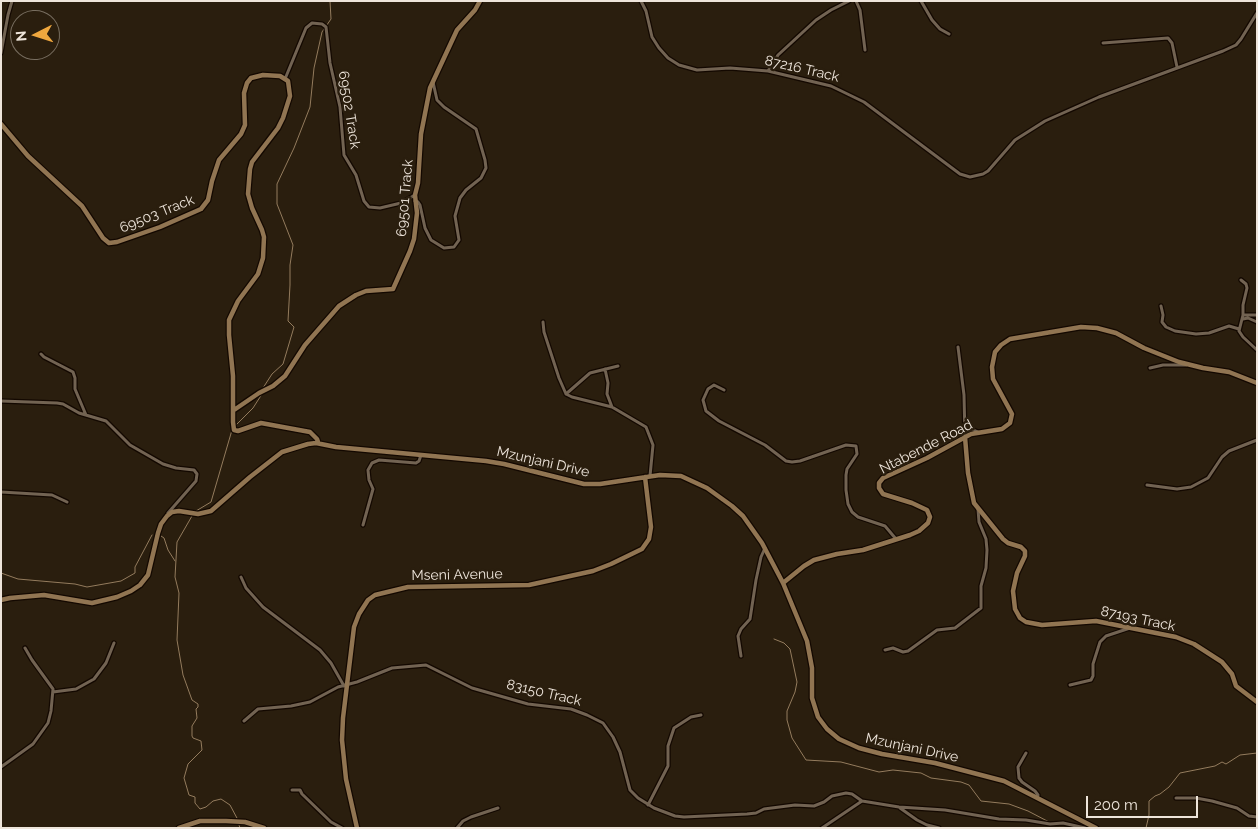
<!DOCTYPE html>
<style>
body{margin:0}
#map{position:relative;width:1258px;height:829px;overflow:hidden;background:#2a1e0e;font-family:Raleway,sans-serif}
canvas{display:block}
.frame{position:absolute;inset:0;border:2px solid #eee5db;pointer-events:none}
.north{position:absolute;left:10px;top:10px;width:50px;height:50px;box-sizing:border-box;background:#2a1e0e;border:1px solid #786e60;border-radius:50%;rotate:265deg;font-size:14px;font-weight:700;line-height:20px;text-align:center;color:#eee5db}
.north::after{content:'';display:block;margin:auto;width:18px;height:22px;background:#efa73e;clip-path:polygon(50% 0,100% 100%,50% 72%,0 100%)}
.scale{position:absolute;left:1086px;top:796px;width:112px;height:22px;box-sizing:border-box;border:2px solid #eee5db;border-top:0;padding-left:6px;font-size:15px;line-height:18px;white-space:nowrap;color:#eee5db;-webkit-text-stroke:4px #2a1e0e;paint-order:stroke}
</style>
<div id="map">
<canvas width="1258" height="829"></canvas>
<div class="frame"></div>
<div class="north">N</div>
<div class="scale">200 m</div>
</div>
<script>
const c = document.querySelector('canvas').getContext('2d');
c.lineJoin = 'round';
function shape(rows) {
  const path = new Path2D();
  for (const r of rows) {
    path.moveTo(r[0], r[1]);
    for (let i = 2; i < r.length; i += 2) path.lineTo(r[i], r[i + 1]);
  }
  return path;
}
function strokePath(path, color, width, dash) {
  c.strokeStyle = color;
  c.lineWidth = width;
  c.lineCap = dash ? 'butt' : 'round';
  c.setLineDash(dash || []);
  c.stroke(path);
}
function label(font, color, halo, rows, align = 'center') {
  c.font = font + ' Raleway,sans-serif';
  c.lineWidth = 5;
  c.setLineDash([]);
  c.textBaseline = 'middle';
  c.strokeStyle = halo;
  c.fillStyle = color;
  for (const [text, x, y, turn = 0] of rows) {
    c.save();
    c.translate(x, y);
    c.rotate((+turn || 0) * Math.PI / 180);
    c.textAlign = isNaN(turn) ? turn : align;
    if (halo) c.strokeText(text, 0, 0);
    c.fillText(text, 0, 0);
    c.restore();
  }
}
const stream = shape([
 [263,388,272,374,283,364,294,327,288,321,290,285,290,265,293,245,277,204,277,184,294,148,310,107,314,68,322,32,331,19,330,1],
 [235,426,253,408,262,394],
 [196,511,211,502,232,430],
 [192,516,177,542,175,577,179,593,177,640,183,675,192,700,198,704,198,707,196,709,197,718,192,726,192,736,193,738,201,741,202,750,188,764,184,778,189,795,195,797,195,803,200,809,206,807,213,801,221,799,230,805,238,820],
 [161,536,164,538,168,550,175,561],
 [1,573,18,579,75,584,87,587,121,581,135,573,135,567,152,535],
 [774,639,784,643,790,649,797,682,795,692,787,711,787,720,792,738,806,760,841,762,879,772,893,770,921,773,931,778,961,782,969,785,981,801,1009,804,1028,811,1051,823],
 [239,825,240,828],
 [1146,828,1149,815,1149,801,1155,796,1160,794,1169,787,1180,773,1215,766,1222,762,1226,764,1240,755,1257,753]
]);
const street = shape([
 [641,1,646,11,652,37,659,48,668,58,679,65,697,70,730,68,768,71,831,86,864,102,960,174,970,177,983,174,988,171,1015,140,1045,121,1099,97,1223,51,1236,45,1241,39,1257,13],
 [856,1,860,10,865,50],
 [921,1,932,20,940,29,949,34],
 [1103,43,1168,38,1172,43,1177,67],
 [1,53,8,15,12,1],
 [768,71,778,55,816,20,831,10,849,1],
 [285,79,306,28,312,23,322,24,326,27,330,63,340,107,344,155,356,175,364,201,369,207,380,208,401,203,415,195],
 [415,201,418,202,420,205,425,228,431,240,444,248,454,247,459,240,455,216,460,198,466,190,481,178,486,168,485,160,476,129,444,107,437,100,433,82],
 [1241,280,1246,284,1247,288,1243,305,1243,315],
 [1161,306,1163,315,1162,322,1166,327,1175,331,1196,334,1209,333,1229,326,1239,329],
 [1257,315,1243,315,1239,331,1243,337,1257,350],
 [1243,319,1248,318,1257,322],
 [543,322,544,332,559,378,566,394,572,397,612,407,646,427,653,445,650,476],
 [958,347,964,395,965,437],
 [41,354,44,357,73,372,75,378,75,389,86,415],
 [1150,368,1163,365,1186,365],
 [605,369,608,383,607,394,612,407],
 [724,390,714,385,708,389,703,400,706,411,719,421,765,445,786,461,792,462,800,461,846,445,856,446,857,454,847,469,846,475,846,490,848,504,852,512,858,517,885,526,896,539],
 [566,394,590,373,618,366],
 [1,401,57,403,63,404,79,413,106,421,130,445,163,464,176,468,194,470,197,474,196,481,168,513],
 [965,423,969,428,978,432],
 [1147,485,1177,489,1191,487,1208,478,1222,457,1229,451,1257,440],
 [1,492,52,495,67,502],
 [363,525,373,489,369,480,368,470,372,463,379,460,416,463,419,461,421,455],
 [241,577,246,588,263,607,320,650,331,663,344,686],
 [885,650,893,648,903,652,908,651,937,630,955,628,981,608,981,586,986,568,987,550,986,539,979,522,978,509],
 [741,656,738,636,741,629,750,619,756,580,761,557,765,548],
 [1070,685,1091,680,1093,676,1093,664,1100,642,1106,636,1130,628],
 [53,692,76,689,94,679,106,663,114,643],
 [244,721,258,709,291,706,310,702,338,687,357,682,392,668,426,665,472,688,528,704,571,709,587,715,603,723,613,737,620,752,630,790,638,798,654,808,675,816,684,817,747,814,756,813,764,809,795,805,814,806,824,802,832,796,846,793,852,794,862,801,899,807,945,810,999,819,1026,820,1050,824,1063,823,1085,828],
 [1026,753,1018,767,1019,778,1022,782,1035,791,1038,795,1037,798],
 [1,767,33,744,48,723,51,711,53,689,32,660,25,648],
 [292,790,300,790,302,794,331,822,342,828],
 [1176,798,1196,798,1212,801,1237,808,1249,816,1257,817],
 [648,805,668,766,668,746,674,728,691,717,701,715],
 [900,808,917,820,927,825,939,828],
 [457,828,463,821,471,817,498,808],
 [822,828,862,801]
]);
const secondary = shape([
 [1,124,28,156,82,206,103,238,109,243,117,242,160,227,201,209,208,200,212,181,219,160,241,134,245,125,244,93,247,83,251,78,263,75,280,76,288,81,290,96,283,118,278,128,252,162,250,169,248,194,252,208,262,230,264,237,263,258,258,274,238,301,229,320,229,335,233,376,233,422,234,430,238,431,261,423,310,432,317,439,318,442,316,443],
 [234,410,259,393,273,386,285,376,305,345,339,306,356,295,366,291,393,289,410,251,414,239,417,213,415,195,418,183,421,134,430,88,457,30,475,10,480,1],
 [965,437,968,473,974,503,1003,539,1008,543,1021,547,1025,551,1025,556,1017,573,1013,591,1015,609,1020,618,1026,622,1042,625,1096,621,1176,637,1194,644,1222,662,1232,674,1236,686,1257,702],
 [783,583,804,566,814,560,837,554,863,550,910,535,919,531,928,523,930,517,927,510,912,503,883,494,879,488,879,483,883,478,927,458,971,434,1002,429,1010,423,1012,414,993,379,992,367,995,352,1001,345,1010,339,1081,327,1097,328,1116,333,1144,348,1179,362,1203,368,1229,372,1257,383],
 [1,600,10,598,44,595,92,603,117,597,131,591,140,585,148,575,158,533,161,524,167,516,172,512,179,511,198,514,211,511,250,477,282,452,308,444,316,443,336,447,486,461,504,464,584,484,600,484,660,475,681,476,707,488,732,506,743,516,762,543,783,583,807,641,812,668,812,698,818,717,827,729,839,739,859,748,882,754,935,763,1004,781,1096,828],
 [179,828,200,821,226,821,245,822,264,828],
 [357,828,346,779,342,740,343,718,354,627,359,614,368,600,375,595,408,587,529,585,593,571,611,564,642,549,649,539,651,527,645,477]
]);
const streetNames = [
 ["87216 Track",802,69,13],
 ["69502 Track",349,110,81],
 ["69501 Track",405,198,-85],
 ["69503 Track",157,214,-22],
 ["Ntabende Road",926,447,-27],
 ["Mzunjani Drive",543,462,13],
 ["Mseni Avenue",457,575,-1],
 ["87193 Track",1138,619,12],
 ["83150 Track",544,693,13],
 ["Mzunjani Drive",912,748,12]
];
strokePath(stream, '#947c5e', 1);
strokePath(street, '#130800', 5.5);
strokePath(secondary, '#130800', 7);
strokePath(street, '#726352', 3);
strokePath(secondary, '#917552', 4.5);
label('14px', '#eee5db', '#2a1e0e', streetNames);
</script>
